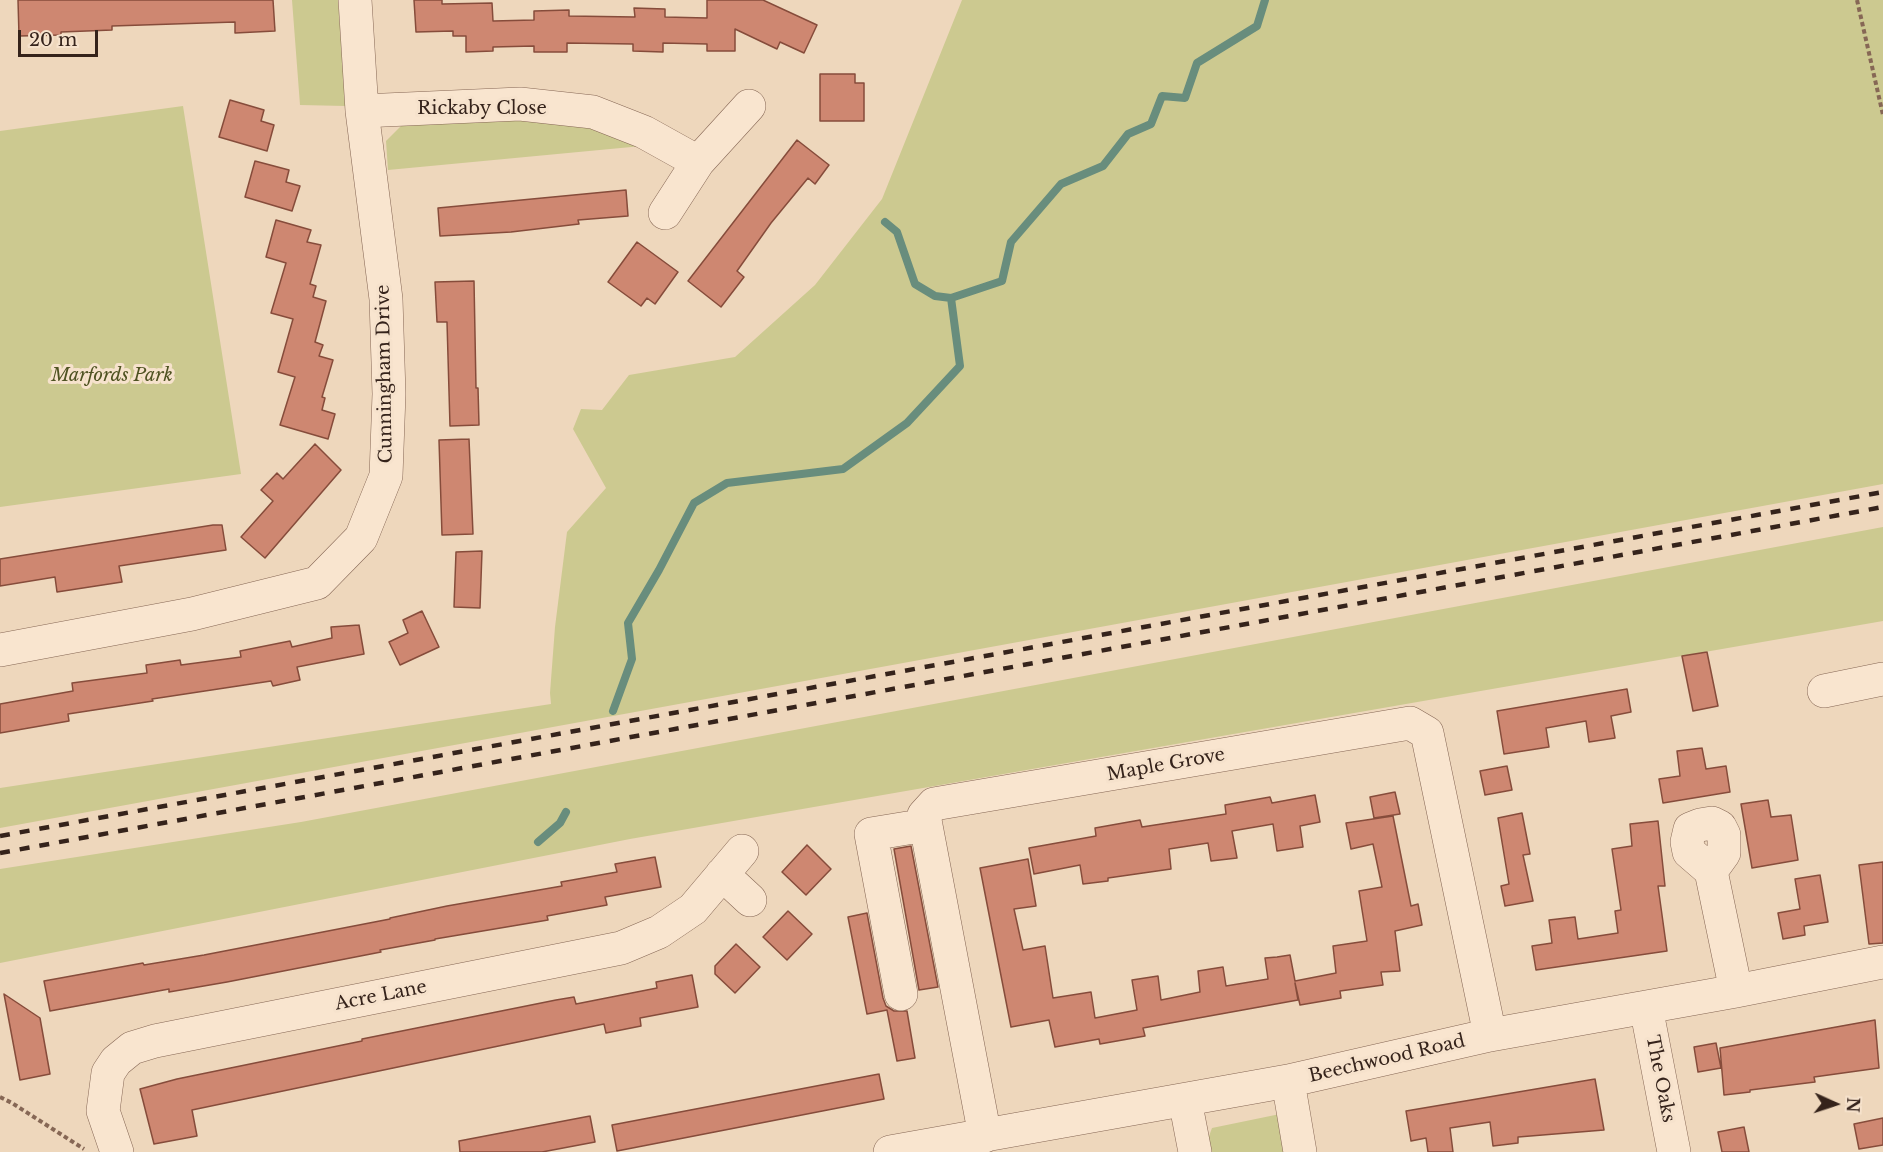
<!DOCTYPE html>
<style>
body{margin:0}
#map{position:relative;width:1883px;height:1152px;overflow:hidden;background:#eed7bc;font-family:"Libre Baskerville",serif}
canvas{display:block}
.north{position:absolute;left:1805px;top:1074px;width:60px;height:60px;-webkit-text-stroke:4px #f6e2cc;paint-order:stroke;rotate:93deg;font-size:16px;font-weight:700;line-height:24px;text-align:center;color:#35231b}
.north::after{content:'';display:block;margin:auto;width:21px;height:27px;background:#35231b;clip-path:polygon(50% 0,100% 100%,50% 72%,0 100%)}
.scale{position:absolute;left:18px;top:30px;width:80px;height:27px;box-sizing:border-box;border:3px solid #35231b;border-top:0;padding-left:8px;font-size:18px;line-height:21px;white-space:nowrap;color:#35231b;-webkit-text-stroke:4px #f6e2cc;paint-order:stroke}
</style>
<div id="map">
<canvas width="1883" height="1152"></canvas>
<div class="north">N</div>
<div class="scale">20 m</div>
</div>
<script>
const c = document.querySelector('canvas').getContext('2d');
c.lineJoin = 'round';
function paint(path, color) {
  c.fillStyle = color;
  c.fill(path, 'evenodd');
}
function shape(rows) {
  const path = new Path2D();
  for (const r of rows) {
    path.moveTo(r[0], r[1]);
    for (let i = 2; i < r.length; i += 2) path.lineTo(r[i], r[i + 1]);
  }
  return path;
}
function strokePath(path, color, width, dash) {
  c.strokeStyle = color;
  c.lineWidth = width;
  c.lineCap = dash ? 'butt' : 'round';
  c.setLineDash(dash || []);
  c.stroke(path);
}
function label(font, color, halo, rows, align = 'center') {
  c.font = font + ' "Libre Baskerville",serif';
  c.lineWidth = 6;
  c.setLineDash([]);
  c.textBaseline = 'middle';
  c.strokeStyle = halo;
  c.fillStyle = color;
  for (const [text, x, y, turn = 0] of rows) {
    c.save();
    c.translate(x, y);
    c.rotate((+turn || 0) * Math.PI / 180);
    c.textAlign = isNaN(turn) ? turn : align;
    if (halo) c.strokeText(text, 0, 0);
    c.fillText(text, 0, 0);
    c.restore();
  }
}
const green = shape([
 [292,0,338,0,346,106,300,105],
 [962,0,1883,0,1883,484,0,828,0,788,551,704,550,693,555,627,567,532,606,488,573,429,581,409,602,410,629,375,735,357,815,285,882,199],
 [183,106,241,474,0,507,0,131],
 [574,116,642,146,388,170,386,141,406,121],
 [1883,527,1883,621,630,839,0,963,0,869,301,822],
 [1280,1114,1292,1152,1210,1152,1208,1139,1212,1128]
]);
const stream = shape([
 [885,222,897,232,915,284,935,296,951,298],
 [613,711,632,659,628,623,659,570,694,503,727,483,843,469,907,423,960,366,951,298,1002,281,1011,242,1061,184,1103,166,1128,134,1151,124,1162,96,1185,98,1197,63,1257,26,1265,0],
 [538,842,560,823,566,812]
]);
const building = shape([
 [18,0,273,0,275,31,235,33,235,22,112,26,112,30,61,32,61,35,19,36,18,0],
 [414,0,442,0,442,4,492,3,493,21,534,20,534,11,569,10,569,16,635,17,634,8,665,9,665,17,707,18,707,0,763,0,817,25,804,53,780,42,777,49,735,29,735,51,707,51,707,44,663,43,663,52,633,51,633,44,567,43,567,52,534,52,534,46,493,47,493,51,466,52,466,36,453,36,453,31,416,32,414,0],
 [820,74,855,74,855,83,864,83,864,121,820,121,820,74],
 [230,100,264,110,261,121,274,125,267,151,219,137,230,100],
 [797,140,829,165,815,184,808,178,771,223,737,271,744,277,721,307,688,281,797,140],
 [255,161,289,170,286,182,300,186,292,211,245,197,255,161],
 [626,190,628,216,578,220,579,224,511,232,440,236,438,208,626,190],
 [276,220,311,230,307,242,321,245,310,284,316,286,313,297,326,301,315,342,323,345,319,356,333,360,322,397,325,398,322,410,335,414,328,439,280,425,295,377,278,372,293,319,271,313,286,263,266,257,276,220],
 [637,242,678,272,655,304,647,298,641,306,608,282,637,242],
 [474,281,476,388,478,388,479,425,450,426,447,322,437,322,435,282,474,281],
 [469,439,473,534,442,535,439,440,469,439],
 [315,444,341,470,265,558,241,537,273,501,261,490,277,473,283,479,315,444],
 [213,525,222,525,226,550,119,566,122,582,57,592,55,577,0,586,0,559,213,525],
 [482,551,480,608,454,607,456,552,482,551],
 [422,611,439,647,400,665,389,642,408,633,403,620,422,611],
 [359,625,364,654,297,667,300,680,273,686,271,681,152,699,153,701,68,714,69,721,0,733,0,704,73,691,72,683,147,673,146,665,180,660,181,665,241,657,240,651,290,641,292,647,332,638,331,627,359,625],
 [1707,652,1718,706,1693,711,1682,656,1707,652],
 [1627,689,1631,712,1611,716,1615,738,1589,742,1586,721,1546,728,1549,747,1504,754,1497,711,1627,689],
 [1702,748,1706,769,1726,766,1730,792,1663,803,1659,779,1680,776,1677,751,1702,748],
 [1507,766,1512,790,1485,795,1480,771,1507,766],
 [1395,792,1400,814,1374,818,1370,797,1395,792],
 [1315,795,1320,822,1300,826,1303,847,1277,851,1273,824,1232,831,1237,858,1211,861,1208,843,1169,849,1171,869,1108,878,1108,881,1083,884,1080,865,1034,874,1029,848,1096,836,1095,828,1140,820,1142,827,1226,814,1225,805,1270,797,1272,803,1315,795],
 [1768,800,1771,817,1791,815,1798,860,1752,868,1741,804,1768,800],
 [1522,813,1530,854,1523,855,1533,901,1505,906,1501,886,1509,884,1498,818,1522,813],
 [1393,816,1411,906,1418,904,1422,925,1395,931,1400,971,1381,972,1383,985,1340,991,1341,998,1300,1005,1295,983,1298,1000,1143,1028,1145,1036,1100,1044,1099,1039,1055,1047,1049,1020,1011,1027,980,868,1028,859,1036,906,1014,909,1023,950,1045,946,1053,998,1091,992,1095,1018,1137,1010,1132,980,1158,976,1161,1000,1200,992,1198,971,1223,967,1226,986,1268,979,1265,958,1277,957,1290,955,1295,981,1336,973,1333,946,1367,941,1359,891,1382,887,1373,844,1351,849,1346,823,1393,816],
 [1658,821,1665,886,1658,886,1667,951,1536,970,1532,946,1552,943,1549,920,1575,917,1578,939,1618,933,1615,911,1621,910,1612,849,1632,846,1630,824,1658,821],
 [807,845,831,869,806,895,782,872,807,845],
 [911,846,938,987,919,990,894,849,911,846],
 [655,857,661,887,605,897,607,905,547,916,548,920,435,939,435,940,380,950,381,952,227,982,169,992,169,989,50,1011,44,981,143,963,144,965,204,955,390,919,390,918,447,906,562,886,561,882,617,872,615,864,655,857],
 [1883,862,1883,943,1869,944,1859,865,1883,862],
 [1820,875,1828,922,1804,926,1805,935,1783,939,1778,913,1800,909,1795,879,1820,875],
 [788,911,812,934,787,960,763,937,788,911],
 [867,913,883,998,886,1006,894,1011,907,1011,915,1058,897,1061,887,1010,867,1014,848,917,867,913],
 [736,944,760,967,735,993,715,974,715,966,736,944],
 [692,975,698,1007,640,1018,641,1026,606,1033,604,1024,192,1110,197,1136,154,1144,140,1089,177,1079,362,1041,362,1039,556,1000,574,997,576,1004,657,988,656,982,692,975],
 [4,994,40,1018,50,1074,20,1080,4,994],
 [1875,1020,1879,1068,1814,1077,1815,1082,1750,1090,1750,1092,1724,1095,1720,1048,1875,1020],
 [1716,1043,1721,1068,1698,1072,1694,1047,1716,1043],
 [879,1074,884,1099,617,1151,612,1125,879,1074],
 [1595,1079,1604,1130,1518,1137,1518,1143,1493,1146,1490,1122,1450,1128,1453,1152,1428,1152,1426,1138,1411,1141,1406,1111,1595,1079],
 [590,1116,595,1142,542,1152,460,1152,459,1141,590,1116],
 [1883,1118,1883,1145,1859,1149,1854,1124,1883,1118],
 [1744,1127,1749,1152,1722,1152,1718,1132,1744,1127]
]);
const path = shape([
 [1857,0,1883,115],
 [0,1097,12,1103,84,1149]
]);
const minor = shape([
 [362,111,520,104,593,112,644,132,698,162],
 [665,213,698,162,749,106],
 [0,650,192,614,317,583,361,538,386,476,389,394,386,299,362,111,355,0],
 [1824,691,1883,679],
 [1711,871,1724,853,1724,835,1720,827,1712,823,1700,825,1690,829,1687,842,1689,852,1711,871,1736,991],
 [722,874,750,900],
 [901,994,871,834,926,825],
 [1646,1007,1674,1152],
 [1288,1081,1300,1152],
 [1185,1100,1195,1152],
 [985,1136,924,815,934,804,1410,723,1427,733,1490,1035],
 [117,1152,103,1111,108,1073,116,1061,132,1048,155,1041,621,948,659,932,693,909,742,851],
 [890,1152,1288,1081,1490,1035,1736,991,1883,962]
]);
const rail = shape([
 [0,836,1883,492],
 [0,853,1883,507]
]);
const streetNames = [
 ["Rickaby Close",482,109],
 ["Cunningham Drive",385,374,-91],
 ["Maple Grove",1166,765,-10],
 ["Acre Lane",381,996,-11],
 ["Beechwood Road",1387,1059,-13],
 ["The Oaks",1660,1079,79]
];
const parkNames = [
 ["Marfords Park",112,376]
];
paint(green, '#ccc990');
strokePath(stream, '#688d7d', 8);
paint(building, '#ce8771');
strokePath(building, '#864c3b', 1.5);
strokePath(minor, '#866755', 34);
strokePath(path, '#866755', 4, [4.5, 3]);
strokePath(minor, '#f9e5cf', 33);
strokePath(rail, '#35231b', 4.5, [10, 10]);
label('18px', '#35231b', '#f6e2cc', streetNames);
label('italic 18px', '#4e5221', '#f6e2cc', parkNames);
</script>
